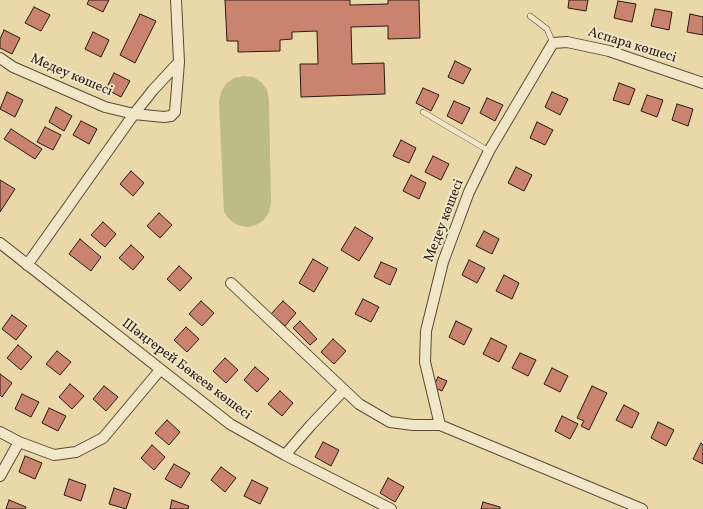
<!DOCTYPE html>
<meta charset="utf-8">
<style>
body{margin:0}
canvas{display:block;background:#ead8a9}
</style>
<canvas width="703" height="509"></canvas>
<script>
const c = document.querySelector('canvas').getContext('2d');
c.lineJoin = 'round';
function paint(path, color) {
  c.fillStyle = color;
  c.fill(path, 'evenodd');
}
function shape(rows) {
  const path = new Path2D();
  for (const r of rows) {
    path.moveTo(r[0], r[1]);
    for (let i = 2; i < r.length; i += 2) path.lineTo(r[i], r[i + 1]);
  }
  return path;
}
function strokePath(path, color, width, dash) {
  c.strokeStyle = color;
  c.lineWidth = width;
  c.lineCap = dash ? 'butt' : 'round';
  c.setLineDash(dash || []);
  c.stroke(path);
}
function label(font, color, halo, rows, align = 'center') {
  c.font = font + ' Vollkorn,serif';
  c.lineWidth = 4;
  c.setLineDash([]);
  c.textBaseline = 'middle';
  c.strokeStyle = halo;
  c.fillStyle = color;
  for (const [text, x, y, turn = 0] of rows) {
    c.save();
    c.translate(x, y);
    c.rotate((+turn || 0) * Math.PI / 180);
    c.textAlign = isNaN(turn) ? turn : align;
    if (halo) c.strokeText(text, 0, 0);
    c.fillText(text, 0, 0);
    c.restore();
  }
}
const green = shape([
 [244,76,253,77,261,82,267,90,269,100,271,203,269,212,264,220,256,225,247,227,237,225,230,220,224,212,219,101,221,92,226,84,234,78]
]);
const building = shape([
 [89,0,109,0,103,12,87,4,89,0],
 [225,0,350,0,350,5,388,4,388,0,419,0,420,38,388,39,388,26,351,27,352,64,384,63,385,94,301,97,300,64,318,64,317,31,292,32,292,39,280,40,280,51,238,52,238,41,227,41,225,0],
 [569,0,588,0,586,11,568,8,569,0],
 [618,1,636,4,632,22,614,18,618,1],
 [34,7,50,15,41,31,25,23,34,7],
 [655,9,672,12,669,30,651,26,655,9],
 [140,14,156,21,135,63,120,55,140,14],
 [690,14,703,17,703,35,687,32,690,14],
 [4,30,20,38,12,54,0,48,0,39,4,30],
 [93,32,109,40,101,57,85,49,93,32],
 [455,61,471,69,463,84,448,77,455,61],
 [114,73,130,81,121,97,106,89,114,73],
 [619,83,635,89,629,105,613,100,619,83],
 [423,88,439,95,431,111,416,103,423,88],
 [7,92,23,100,15,117,0,109,7,92],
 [552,92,568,99,560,115,545,107,552,92],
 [647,95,663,100,657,117,641,111,647,95],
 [487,98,503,105,495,121,480,113,487,98],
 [454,101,470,108,462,124,447,116,454,101],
 [677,104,693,109,688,126,672,120,677,104],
 [56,107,72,116,64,131,49,122,56,107],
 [81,121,97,129,89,144,73,135,81,121],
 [537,122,553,130,545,145,530,138,537,122],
 [45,127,61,135,53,150,37,142,45,127],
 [11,129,42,149,35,159,4,139,11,129],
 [401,140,416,148,409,163,393,156,401,140],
 [433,156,449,164,441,180,425,172,433,156],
 [516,167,532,175,524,191,508,183,516,167],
 [131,171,144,183,133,196,120,184,131,171],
 [411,175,426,183,419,199,403,191,411,175],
 [0,180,15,189,0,212,0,180],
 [159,213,172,225,160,238,147,226,159,213],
 [103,222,116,234,105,247,91,235,103,222],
 [355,227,373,238,359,261,341,250,355,227],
 [484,231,499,239,492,254,476,246,484,231],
 [80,239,101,257,91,271,69,254,80,239],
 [131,245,144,257,133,270,119,258,131,245],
 [313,259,328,268,314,292,299,283,313,259],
 [469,260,485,268,477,283,462,275,469,260],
 [381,262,397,269,390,285,374,277,381,262],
 [179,266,192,278,180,291,167,279,179,266],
 [504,275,519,283,512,299,496,291,504,275],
 [363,299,379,307,371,322,355,314,363,299],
 [201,301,214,313,202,326,189,314,201,301],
 [283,301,296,313,285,326,271,314,283,301],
 [12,315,27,326,16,340,2,329,12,315],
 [300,321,317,339,310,345,293,328,300,321],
 [456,321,472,329,464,345,449,337,456,321],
 [186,327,199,339,187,352,174,340,186,327],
 [491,338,507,346,499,362,483,354,491,338],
 [333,339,346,351,334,364,321,352,333,339],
 [18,345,32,357,21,370,7,358,18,345],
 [57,351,71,362,60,375,46,364,57,351],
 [520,353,536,360,528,376,512,368,520,353],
 [225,358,238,370,226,383,213,371,225,358],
 [255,367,269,379,257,392,244,380,255,367],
 [552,368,568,376,560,392,544,384,552,368],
 [0,374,12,383,2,397,0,395,0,374],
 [438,377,447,381,442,391,433,387,438,377],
 [70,384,84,396,72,409,59,397,70,384],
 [104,386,118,397,106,411,93,399,104,386],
 [592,386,607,393,589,430,581,426,584,421,577,418,592,386],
 [280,391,293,403,282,416,268,404,280,391],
 [22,394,39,402,31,417,15,409,22,394],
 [624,405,639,413,632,428,616,420,624,405],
 [49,408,66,416,58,431,42,423,49,408],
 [562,416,578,424,570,439,555,431,562,416],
 [167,420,180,432,169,445,155,433,167,420],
 [658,422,674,430,666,446,651,438,658,422],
 [323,442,339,450,331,466,315,457,323,442],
 [701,443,703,445,703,464,693,459,701,443],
 [152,445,165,457,154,470,141,458,152,445],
 [25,456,42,463,35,479,19,472,25,456],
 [174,464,190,473,181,488,165,479,174,464],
 [221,467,236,478,225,492,211,480,221,467],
 [388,478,404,487,395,502,380,493,388,478],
 [69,479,86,485,81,501,64,495,69,479],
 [252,480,268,488,260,504,244,496,252,480],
 [114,488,131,494,126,509,109,504,114,488],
 [9,500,26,507,25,509,6,509,9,500],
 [172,500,189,506,188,509,170,509,172,500],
 [483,502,500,507,500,509,481,509,483,502]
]);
const lane = shape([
 [530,16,547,29,553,43],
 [423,112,489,151]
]);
const street = shape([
 [176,0,179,62],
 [0,58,13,67,105,107,134,114,27,265],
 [179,62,175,112,171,116,164,117,134,114,153,90,179,62],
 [0,243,230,424,285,455,391,509],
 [231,283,359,404,390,422,413,425,440,425,642,509],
 [440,425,425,362,426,331,443,262,469,192,489,151,553,43,567,42,609,51,703,83],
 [0,432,19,442,54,455,76,452,103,438,160,370],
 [285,455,311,425,344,390],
 [0,476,19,442]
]);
const streetNames = [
 ["Аспара көшесі",632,46,17],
 ["Медеу көшесі",71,76,23],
 ["Медеу көшесі",445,221,-69],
 ["Шәңгерей Бөкеев көшесі",186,370,37]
];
paint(green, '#bdbc84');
paint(building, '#ca836f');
strokePath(building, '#291b12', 1);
strokePath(lane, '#594a38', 6);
strokePath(street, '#594a38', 12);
strokePath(lane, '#f1e6c7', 5);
strokePath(street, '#f1e6c7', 10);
label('14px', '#291b12', '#f1e6c7', streetNames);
</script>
